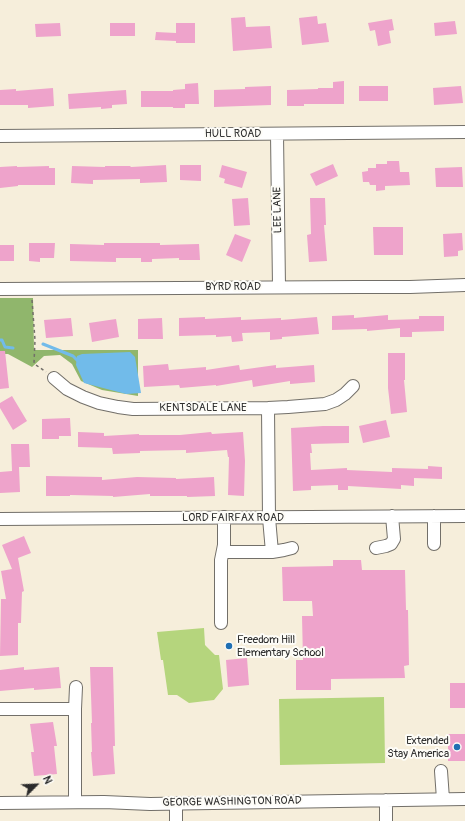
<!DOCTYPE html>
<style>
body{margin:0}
#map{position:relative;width:465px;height:821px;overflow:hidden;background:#f6eedb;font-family:Pangolin,sans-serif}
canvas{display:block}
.north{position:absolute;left:16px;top:765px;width:40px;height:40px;-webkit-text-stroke:3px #fdfcf7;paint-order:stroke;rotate:66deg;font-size:11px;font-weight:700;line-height:16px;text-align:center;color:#2b2b2b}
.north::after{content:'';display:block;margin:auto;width:14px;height:18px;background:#2b2b2b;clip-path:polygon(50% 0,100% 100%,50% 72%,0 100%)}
</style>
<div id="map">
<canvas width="465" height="821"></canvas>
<div class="north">N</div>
</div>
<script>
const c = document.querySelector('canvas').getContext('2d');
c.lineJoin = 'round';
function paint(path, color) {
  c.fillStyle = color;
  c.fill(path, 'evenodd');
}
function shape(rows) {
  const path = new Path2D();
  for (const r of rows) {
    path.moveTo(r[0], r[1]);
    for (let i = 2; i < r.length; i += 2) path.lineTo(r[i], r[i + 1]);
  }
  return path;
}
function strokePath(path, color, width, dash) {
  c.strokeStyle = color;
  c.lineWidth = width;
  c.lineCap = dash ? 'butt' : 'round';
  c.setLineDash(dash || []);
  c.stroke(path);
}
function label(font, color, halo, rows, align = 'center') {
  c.font = font + ' Pangolin,sans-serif';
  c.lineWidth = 4;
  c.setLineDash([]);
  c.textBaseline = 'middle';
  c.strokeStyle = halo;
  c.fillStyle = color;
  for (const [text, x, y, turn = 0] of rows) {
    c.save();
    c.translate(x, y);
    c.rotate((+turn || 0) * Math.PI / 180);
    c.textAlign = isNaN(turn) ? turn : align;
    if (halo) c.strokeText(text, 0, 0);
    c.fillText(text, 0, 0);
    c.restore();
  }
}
const green = shape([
 [204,628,205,645,215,655,219,655,223,689,214,700,189,703,177,695,168,695,163,660,161,660,157,632],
 [384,697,385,763,280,765,279,699]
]);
const forest = shape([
 [0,298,33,298,34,350,138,350,138,396,102,390,81,381,72,364,60,355,44,356,32,367,8,354,0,354]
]);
const water = shape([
 [130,352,135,357,141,393,126,394,84,383,76,365,77,356,82,354]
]);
const stream = shape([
 [0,340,2,340,5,347,13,348],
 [43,344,73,356,79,362]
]);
const building = shape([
 [317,16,318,24,326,23,329,42,302,45,299,18],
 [245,17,246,27,270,26,272,48,233,51,231,18],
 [392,19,394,30,389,31,391,43,378,46,375,30,370,31,368,23],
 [455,21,457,34,435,36,434,23],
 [60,23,61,36,36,37,35,24],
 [110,23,135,23,135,36,110,36],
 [176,23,195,23,195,43,176,43,176,41,155,40,156,32,176,33],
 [344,81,344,104,304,104,304,106,287,106,287,90,318,89,318,88,333,88,333,82],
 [198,83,199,104,185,104,185,108,173,108,173,107,141,107,141,91,173,91,173,90,185,89,185,84],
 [271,86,271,105,214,107,214,90,245,89,245,87],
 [359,86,388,86,388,101,359,101],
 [461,86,463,103,434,105,433,88],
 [53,88,54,106,28,108,28,105,0,105,0,90,16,89,16,91],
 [126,90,127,104,112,105,112,108,101,109,101,107,69,109,68,94],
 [387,161,399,161,400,172,409,172,410,185,385,186,385,190,376,191,376,185,370,185,369,182,363,182,362,172,368,171,368,168,376,168,376,164,387,164],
 [333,164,338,176,316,186,310,174],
 [166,165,167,182,140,183,140,179,93,180,93,184,71,183,72,166,105,167,105,166,130,166,131,167],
 [180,165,201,165,201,181,180,180],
 [222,165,247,172,242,188,224,183,225,179,219,177],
 [17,166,17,167,49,166,49,168,55,168,55,185,18,185,18,186,0,188,0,167],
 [462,167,463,187,436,187,435,168],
 [248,198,250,225,234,226,232,199],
 [310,198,325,198,326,225,324,225,327,261,309,262,307,235,311,234],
 [373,227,403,227,403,255,374,255],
 [462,233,463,250,458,251,458,256,444,257,443,234],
 [235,234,251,240,242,262,226,255],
 [29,243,55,243,54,258,40,258,40,262,29,261],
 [104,243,160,243,160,245,199,244,200,260,179,260,179,258,152,259,152,262,141,262,141,258,116,258,116,262,70,261,70,244,104,245],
 [0,245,14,245,14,261,0,261],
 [354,315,354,318,388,315,388,320,419,319,419,316,444,316,444,331,412,332,412,337,400,337,400,328,367,331,367,329,332,330,332,316],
 [205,317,205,319,241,317,241,320,281,318,281,320,317,317,319,334,282,337,282,339,270,340,270,332,242,333,243,341,232,342,231,336,216,337,216,335,179,336,179,318],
 [71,318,73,336,46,338,44,320],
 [162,318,163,339,138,339,138,319],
 [116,319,119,337,92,342,89,323],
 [0,351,5,351,9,388,0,389],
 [388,353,405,353,405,380,404,380,407,412,391,414,388,388],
 [168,364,169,370,206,367,206,370,239,365,240,370,276,365,276,368,314,365,315,382,290,384,290,381,253,387,252,380,216,386,216,385,180,388,179,385,144,387,143,366],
 [12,396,27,421,13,430,0,408,0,403],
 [70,418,71,436,59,436,59,439,42,439,42,419],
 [386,420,390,437,363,443,359,426],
 [323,426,349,426,349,443,311,444,312,453,310,453,311,470,347,468,347,470,392,472,392,468,428,469,428,466,442,467,442,479,414,478,414,486,401,485,401,489,348,486,348,490,338,490,338,485,311,486,311,490,293,491,291,428],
 [78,432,104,433,104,436,139,434,139,435,180,435,211,432,212,434,243,432,245,461,244,496,228,495,229,457,228,457,227,450,186,453,186,450,140,451,140,453,113,454,112,448,78,447],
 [11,444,29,444,30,467,19,467,20,492,0,493,0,472,12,471],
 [46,476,102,477,102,480,137,477,176,478,176,479,214,477,215,496,187,497,187,496,150,496,150,494,113,497,113,496,70,495,70,496,46,496],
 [24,536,31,553,18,558,24,591,22,592,21,623,18,623,18,655,0,656,1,599,6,599,1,571,12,569,2,545],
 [333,560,361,560,362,570,405,570,406,610,408,610,409,665,404,666,405,678,331,679,331,690,296,690,296,660,303,660,302,616,313,616,312,601,283,601,282,567,333,566],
 [247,658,249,685,228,687,226,660],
 [24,667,24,670,59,667,61,688,34,690,34,688,0,691,0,670],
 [90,667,113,667,115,746,113,746,115,774,93,776,91,752,92,752,91,723,92,723],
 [450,683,465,683,465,708,450,708],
 [53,722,57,746,54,746,57,774,34,776,31,752,34,752,30,724],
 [448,734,465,734,465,761,448,761]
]);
const path = shape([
 [32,300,35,340,34,363,36,365,46,372]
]);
const minor = shape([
 [277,134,279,287],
 [0,136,465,132],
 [0,289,358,287,410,287,465,285],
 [54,378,67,389,83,397,99,403,118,407,133,409,268,408,288,407,325,404,336,400,345,394,353,386],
 [268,408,269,518,272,552],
 [434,516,434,544],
 [0,519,465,516],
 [376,548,386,546,391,544,394,539,392,516],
 [223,552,272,552,284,550,292,548],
 [221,623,221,560,224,545,224,517],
 [0,709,75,709],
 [441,771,443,799],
 [386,800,386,821],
 [75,802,75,709,76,687],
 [0,803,104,802,150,804,465,799],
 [176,803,176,821]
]);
const markers = [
 [229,646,4,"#1f6fb2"],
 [457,747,4,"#1f6fb2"]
];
const streetNames = [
 ["HULL ROAD",233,134],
 ["LEE LANE",278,210,-91],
 ["BYRD ROAD",233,287],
 ["KENTSDALE LANE",203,408],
 ["LORD FAIRFAX ROAD",233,518],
 ["GEORGE WASHINGTON ROAD",232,802,-1]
];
const poiNames = [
 ["Freedom Hill",237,640],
 ["Elementary School",237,653],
 ["Extended",449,741,"right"],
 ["Stay America",449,754,"right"]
];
paint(green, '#b5d57d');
paint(forest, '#90b66c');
paint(water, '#71bbea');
strokePath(stream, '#71bbea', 3);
paint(building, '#eea3cb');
strokePath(minor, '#726f69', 14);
strokePath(path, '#726f69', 1.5, [3, 3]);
strokePath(minor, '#fff', 12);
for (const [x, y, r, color] of markers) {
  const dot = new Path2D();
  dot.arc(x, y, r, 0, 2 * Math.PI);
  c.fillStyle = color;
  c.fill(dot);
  strokePath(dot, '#fdfcf7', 1.5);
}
label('11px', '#2b2b2b', '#fdfcf7', streetNames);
label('11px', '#2b2b2b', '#fdfcf7', poiNames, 'left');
</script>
